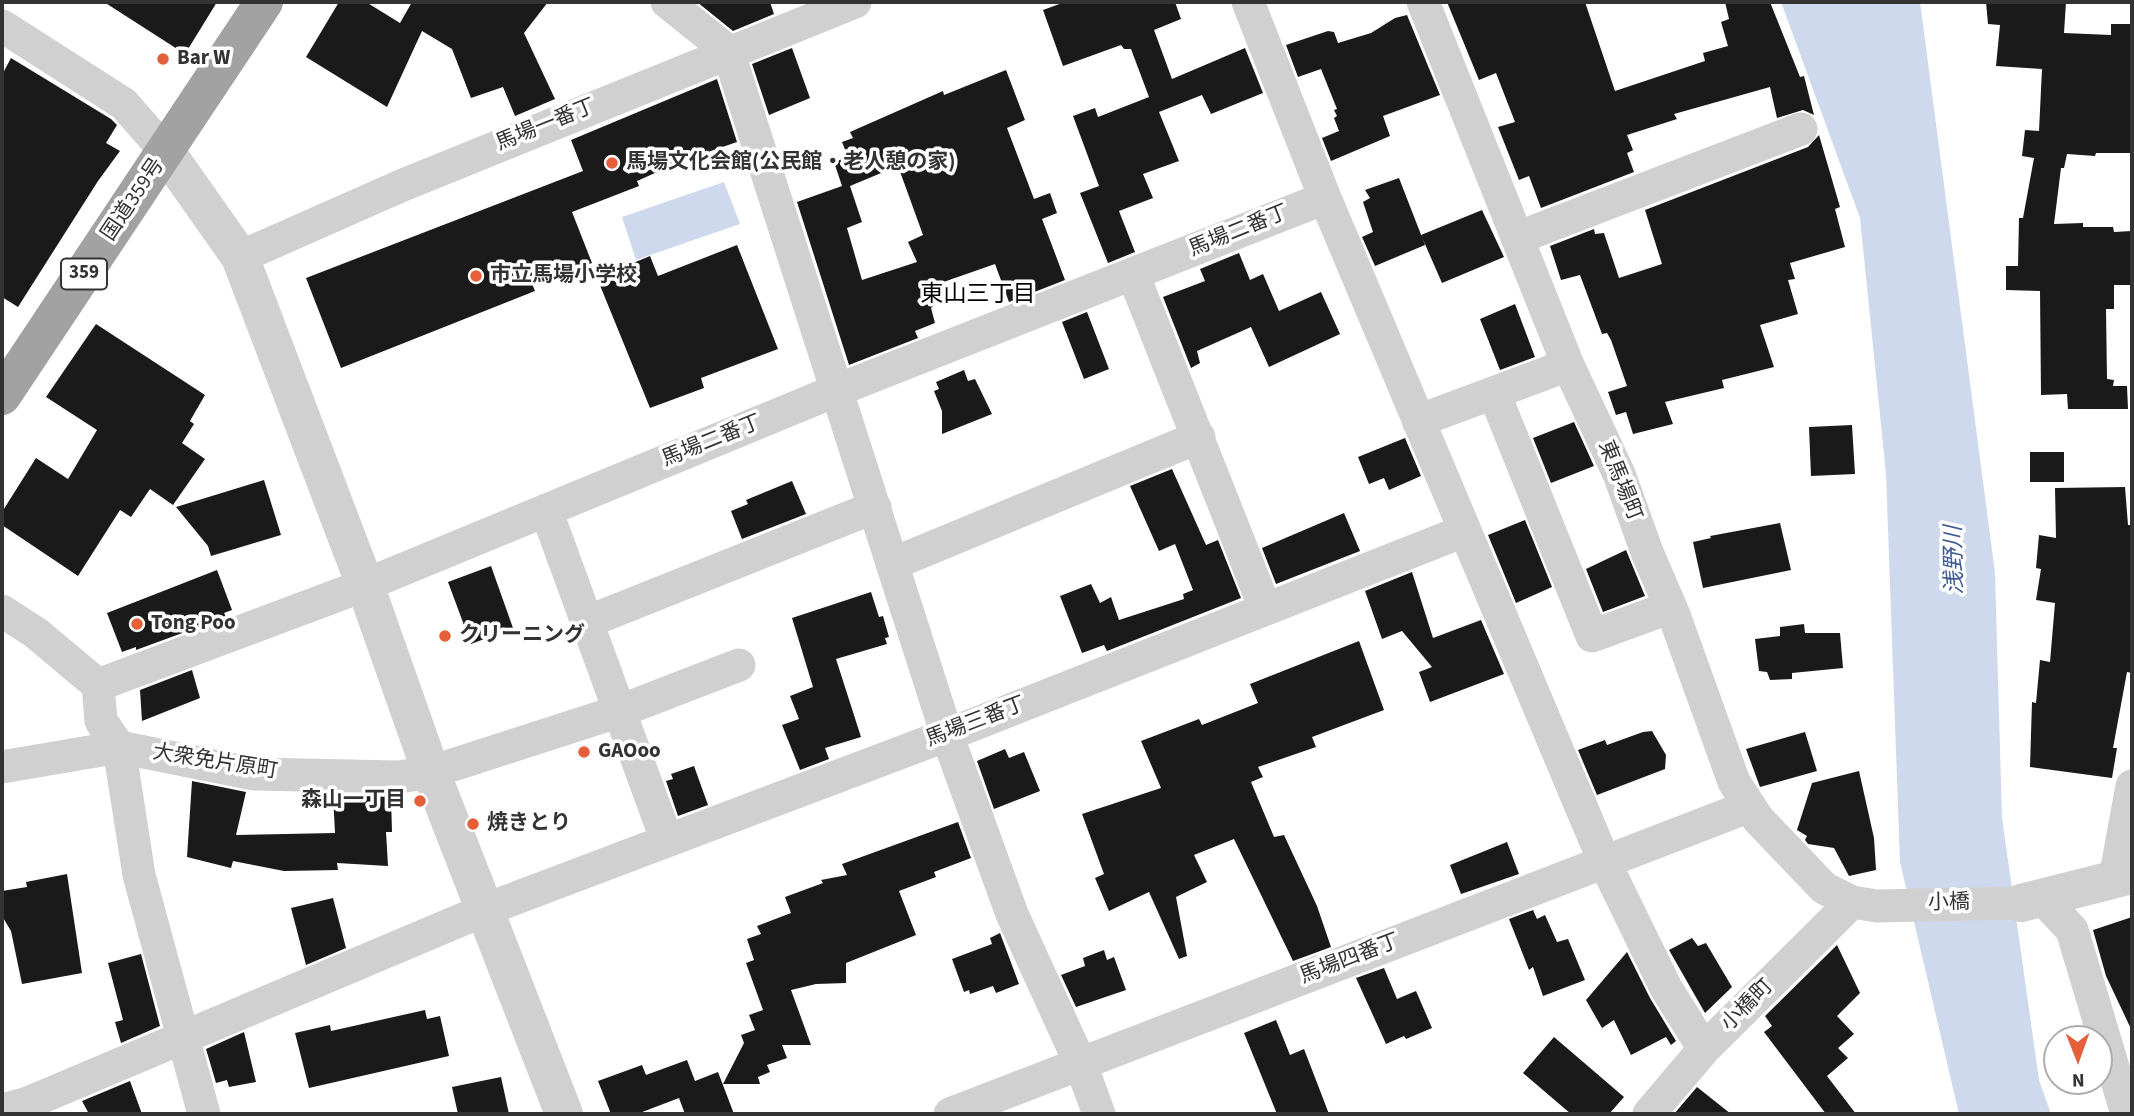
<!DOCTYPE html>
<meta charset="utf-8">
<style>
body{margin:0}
#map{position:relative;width:2134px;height:1116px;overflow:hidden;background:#fff;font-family:"Source Sans 3",sans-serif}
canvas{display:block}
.frame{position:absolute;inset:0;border:4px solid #333;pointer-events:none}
.north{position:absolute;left:2043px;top:1025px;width:70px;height:70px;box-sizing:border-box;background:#fff;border:2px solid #adadad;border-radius:50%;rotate:179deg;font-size:19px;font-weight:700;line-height:28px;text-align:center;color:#333}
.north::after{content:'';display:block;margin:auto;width:24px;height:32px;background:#e55f3a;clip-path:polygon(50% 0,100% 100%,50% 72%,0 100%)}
</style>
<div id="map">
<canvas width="2134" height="1116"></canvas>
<div class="frame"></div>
<div class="north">N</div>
</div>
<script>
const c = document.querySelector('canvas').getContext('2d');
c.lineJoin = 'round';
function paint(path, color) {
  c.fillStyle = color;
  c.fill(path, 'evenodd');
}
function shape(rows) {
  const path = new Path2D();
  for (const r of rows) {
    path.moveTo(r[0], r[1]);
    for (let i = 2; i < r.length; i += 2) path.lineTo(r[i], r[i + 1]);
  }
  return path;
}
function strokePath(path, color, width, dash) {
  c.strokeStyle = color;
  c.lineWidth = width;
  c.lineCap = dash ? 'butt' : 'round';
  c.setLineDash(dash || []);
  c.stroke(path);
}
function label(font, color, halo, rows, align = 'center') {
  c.font = font + ' "Source Sans 3","Noto Sans JP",sans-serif';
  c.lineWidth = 7;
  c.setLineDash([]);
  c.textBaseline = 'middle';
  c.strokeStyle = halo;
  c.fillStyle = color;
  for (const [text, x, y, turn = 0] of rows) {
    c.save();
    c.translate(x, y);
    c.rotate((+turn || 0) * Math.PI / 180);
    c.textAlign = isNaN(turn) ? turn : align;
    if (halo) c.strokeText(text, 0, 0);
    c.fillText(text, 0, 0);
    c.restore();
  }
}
const water = shape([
 [1781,2,1920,2,1995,573,2002,818,2039,1080,2051,1114,1959,1114,1900,862,1886,474,1860,218],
 [724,182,740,224,636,260,622,217]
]);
const building = shape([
 [104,2,217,2,185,54],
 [339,2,366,2,400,23,412,2,548,2,524,33,555,99,515,116,503,87,471,98,452,49,422,31,387,107,306,57],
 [697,2,770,2,774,14,733,31],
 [1065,2,1175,2,1181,19,1154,30,1172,79,1245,48,1263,93,1211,114,1202,95,1159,112,1179,161,1143,174,1153,198,1119,211,1135,252,1108,263,1080,193,1099,186,1073,116,1095,108,1098,117,1149,97,1131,49,1124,49,1121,45,1063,66,1043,10],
 [1447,2,1585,2,1615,91,1705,61,1703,53,1728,46,1721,22,1729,19,1725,2,1770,2,1800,77,1804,76,1814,115,1803,110,1777,118,1770,87,1674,114,1677,119,1627,135,1633,150,1627,153,1634,172,1541,208,1529,176,1519,180,1498,127,1515,122,1496,73,1479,80],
 [1986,2,2066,2,2064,33,2111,35,2111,24,2132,24,2132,153,2096,153,2095,156,2067,154,2064,168,2061,168,2054,224,2083,223,2083,227,2113,227,2114,232,2132,231,2132,285,2114,285,2114,309,2106,309,2107,379,2114,380,2113,386,2127,386,2128,409,2068,409,2067,394,2041,395,2040,291,2006,290,2006,266,2018,266,2019,218,2023,218,2034,158,2022,156,2025,130,2039,131,2042,69,1996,66,2000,25,1988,24],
 [1407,15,1440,95,1383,116,1390,136,1331,161,1322,138,1339,131,1334,118,1337,116,1334,110,1337,109,1321,69,1298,77,1286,45,1328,31,1334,32,1338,43,1371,33,1395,18],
 [792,48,810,98,769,115,752,64],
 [11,58,111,119,117,125,106,143,120,151,98,181,18,307,2,297,2,75],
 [1006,70,1025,120,1007,128,1034,199,1050,193,1057,213,1042,219,1065,280,1009,302,995,264,935,285,940,301,931,308,935,323,915,331,918,338,849,365,797,202,842,186,834,162,848,157,842,142,853,138,850,132,943,91,944,95],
 [898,166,923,235,908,242,917,262,862,280,847,228,862,222,850,186],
 [717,79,737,142,682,161,637,181,639,186,572,212,592,263,533,286,535,291,341,368,306,278,583,171,571,140],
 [1819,135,1840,207,1835,209,1845,247,1790,263,1795,279,1788,280,1798,314,1760,325,1774,367,1722,380,1724,388,1665,402,1673,424,1633,434,1626,412,1616,415,1608,392,1627,386,1611,340,1607,333,1602,334,1580,275,1561,280,1550,246,1594,229,1595,234,1604,233,1619,278,1662,264,1645,210,1808,147],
 [1399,178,1425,245,1375,266,1362,237,1373,232,1363,202,1370,198,1365,190],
 [1482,210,1504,257,1442,283,1421,235],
 [737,245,778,349,701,378,704,388,650,408,597,278,650,256,658,276],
 [1239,253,1250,280,1263,274,1279,311,1321,292,1340,334,1269,367,1251,327,1197,351,1200,363,1191,368,1163,297,1205,281,1200,269],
 [1515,304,1535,357,1500,370,1480,319],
 [1087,312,1109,369,1084,379,1062,322],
 [96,324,205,395,190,421,194,424,182,443,205,459,173,505,150,489,131,517,120,510,78,576,2,525,2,512,36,458,68,479,97,430,46,397],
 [964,370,968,381,975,379,992,414,942,434,942,411,934,391,939,389,936,382],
 [1574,422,1594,466,1551,483,1533,438],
 [1852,425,1855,474,1811,476,1809,427],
 [1405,438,1421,476,1389,490,1384,478,1369,484,1358,457],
 [2030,452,2064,452,2064,482,2030,482],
 [1172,469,1206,545,1218,540,1241,598,1107,651,1104,645,1082,653,1060,596,1091,584,1100,603,1111,597,1119,620,1184,599,1183,594,1193,590,1175,544,1159,551,1130,486],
 [264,480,281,535,211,556,208,546,176,507],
 [792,481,806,514,742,539,731,511,748,504,746,500],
 [2125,487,2128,525,2132,525,2132,673,2127,672,2113,748,2117,748,2112,778,2030,767,2032,702,2036,703,2040,660,2050,662,2055,603,2036,600,2041,569,2036,568,2039,535,2056,538,2055,488],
 [1344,513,1360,551,1276,584,1262,548],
 [1525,520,1552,587,1516,603,1488,535],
 [1780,523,1791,570,1703,588,1693,542,1711,538,1710,536],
 [1626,550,1645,596,1603,612,1586,569],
 [491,566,513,628,471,644,448,582],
 [217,570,232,610,224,613,226,617,136,650,136,647,122,652,107,613],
 [1412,572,1433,638,1481,620,1504,674,1430,702,1419,672,1432,667,1402,631,1382,639,1365,591],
 [871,592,879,617,883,616,889,637,885,638,887,644,836,659,861,737,825,748,829,759,800,770,782,725,799,719,790,696,813,687,792,618],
 [1804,624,1805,633,1840,633,1843,668,1792,673,1792,679,1770,680,1767,672,1759,671,1755,639,1780,636,1780,627],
 [1359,641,1384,710,1312,737,1316,747,1258,767,1263,777,1251,782,1274,837,1284,835,1317,906,1331,947,1293,961,1234,839,1194,855,1207,882,1176,897,1187,956,1179,959,1149,892,1109,911,1095,878,1104,874,1082,814,1161,788,1141,741,1199,719,1202,725,1258,703,1250,684],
 [192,670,200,698,142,721,140,690],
 [1652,731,1666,755,1665,769,1597,795,1578,750,1605,740,1607,745,1643,732],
 [1805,732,1817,771,1760,787,1746,749],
 [1005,749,1009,758,1024,752,1040,791,994,809,977,761],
 [694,766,708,805,678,816,666,781,673,779,671,774],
 [1859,771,1874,838,1876,870,1849,876,1834,848,1808,844,1805,840,1807,836,1797,830,1812,783],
 [192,781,246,792,236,835,335,833,333,795,391,797,392,832,386,832,388,866,337,863,338,870,284,871,233,861,231,868,187,857],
 [958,822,971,858,934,872,936,877,899,891,916,935,846,963,846,983,816,984,791,990,811,1045,782,1045,787,1058,767,1065,770,1072,758,1077,760,1084,723,1084,744,1043,741,1035,755,1030,749,1015,763,1010,746,963,754,960,747,939,761,934,757,926,791,913,785,897,823,883,821,880,847,875,842,864],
 [1507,842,1519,874,1461,894,1450,865],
 [67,874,82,973,22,984,11,931,2,916,2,891,27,887,26,882],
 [333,898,346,948,306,965,291,908],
 [1533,910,1537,919,1545,915,1557,942,1568,939,1585,980,1543,996,1533,967,1529,970,1509,919],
 [2132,917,2132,1031,2106,976,2093,930],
 [1000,933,1019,984,996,993,993,986,970,994,969,990,964,992,952,959,992,944,990,938],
 [1692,938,1698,946,1706,943,1732,987,1705,1013,1669,950],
 [1837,945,1860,993,1837,1016,1854,1034,1838,1048,1848,1058,1827,1076,1856,1114,1826,1114,1764,1032,1772,1026,1765,1016],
 [1104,950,1107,960,1114,957,1126,990,1076,1007,1061,975,1085,966,1083,958],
 [1627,952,1650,998,1676,1041,1671,1045,1666,1037,1631,1055,1614,1020,1602,1028,1586,1000],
 [141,954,160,1026,121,1043,115,1022,123,1020,108,963],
 [1384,968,1397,999,1416,991,1432,1028,1406,1039,1404,1036,1386,1044,1356,978],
 [425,1010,427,1019,440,1016,449,1056,309,1088,295,1033,330,1025,331,1031],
 [1276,1020,1290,1055,1304,1049,1329,1114,1277,1114,1244,1033],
 [244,1032,256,1082,229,1087,227,1080,216,1083,206,1049],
 [1554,1037,1624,1097,1609,1114,1571,1114,1523,1073],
 [687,1060,695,1081,718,1072,734,1114,685,1114,679,1098,637,1114,611,1114,598,1081,642,1065,646,1075],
 [501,1077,509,1114,458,1114,452,1087],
 [130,1081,142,1114,89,1114,82,1101],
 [1697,1087,1731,1114,1674,1114]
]);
const minor = shape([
 [667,2,728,51,947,735,1012,914,1081,1065,1099,1114],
 [1248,2,1325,198,1604,861,1666,988,1704,1049],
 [1423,2,1568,365,1619,474,1647,552,1674,615,1734,782,1758,819,1824,888,1852,902,1877,906,2021,903],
 [2,26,124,104,166,152],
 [1517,238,1801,129],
 [240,257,403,185,855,2],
 [1133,274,1265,608],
 [1494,393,1592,636,1671,607],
 [1418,421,1568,365],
 [546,510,667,841],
 [892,564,1199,437],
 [2,611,36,633,98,685,101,721,119,747,139,875,204,1114],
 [587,622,875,507],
 [98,685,365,585,835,391,1325,198],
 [2,767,119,747,254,774,399,777,431,772,620,711,739,665],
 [2115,879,2132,786],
 [2042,898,2072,930,2127,1114],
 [2,1110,28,1103,487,909,947,735,1464,531],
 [950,1114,1750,806],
 [1649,1114,1704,1049,1852,902]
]);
const tertiary = shape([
 [166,152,240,257,365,585,431,772,564,1114],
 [2021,903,2132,875]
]);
const trunk = shape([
 [2,396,264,2]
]);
const markers = [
 [163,59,7,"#e55f3a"],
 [612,163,7,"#e55f3a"],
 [476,276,7,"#e55f3a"],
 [137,624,7,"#e55f3a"],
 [445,636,7,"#e55f3a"],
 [584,752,7,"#e55f3a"],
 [420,801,7,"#e55f3a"],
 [473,824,7,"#e55f3a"]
];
const shields = [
 [84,274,46]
];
const shieldNames = [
 ["359",84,274]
];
const poiNames = [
 ["Bar W",177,59],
 ["馬場文化会館(公民館・老人憩の家)",626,163],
 ["市立馬場小学校",490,276],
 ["Tong Poo",151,624],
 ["クリーニング",459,636],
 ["GAOoo",598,752],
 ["森山一丁目",406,801,"right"],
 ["焼きとり",487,824]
];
const streetNames = [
 ["馬場一番丁",546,126,-22],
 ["国道359号",134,200,-56],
 ["馬場二番丁",1239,232,-22],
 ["馬場二番丁",712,442,-22],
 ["東馬場町",1619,481,68],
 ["馬場三番丁",976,723,-21],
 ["大衆免片原町",215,763,9],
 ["小橋",1949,904,-1],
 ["馬場四番丁",1350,960,-21],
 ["小橋町",1748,1006,-45]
];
const neighbourhoodNames = [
 ["東山三丁目",978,296]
];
const waterNames = [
 ["浅野川",1956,560,-91]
];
paint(water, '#cfd9ee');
paint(building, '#1a1a1a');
strokePath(minor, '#d0d0d0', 33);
strokePath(tertiary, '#d0d0d0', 38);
strokePath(trunk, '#a2a2a2', 38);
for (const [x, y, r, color] of markers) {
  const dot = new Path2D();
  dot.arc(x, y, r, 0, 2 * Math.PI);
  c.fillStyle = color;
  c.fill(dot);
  strokePath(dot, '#fff', 2.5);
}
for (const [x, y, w] of shields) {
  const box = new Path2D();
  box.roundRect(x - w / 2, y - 15.5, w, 31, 5);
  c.fillStyle = '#fff';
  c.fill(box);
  strokePath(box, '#333', 2);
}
label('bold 19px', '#333', null, shieldNames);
label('bold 21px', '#333', '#fff', poiNames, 'left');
label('21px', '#333', '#fff', streetNames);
label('23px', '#000', '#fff', neighbourhoodNames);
label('italic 23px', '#405b96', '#fff', waterNames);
</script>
